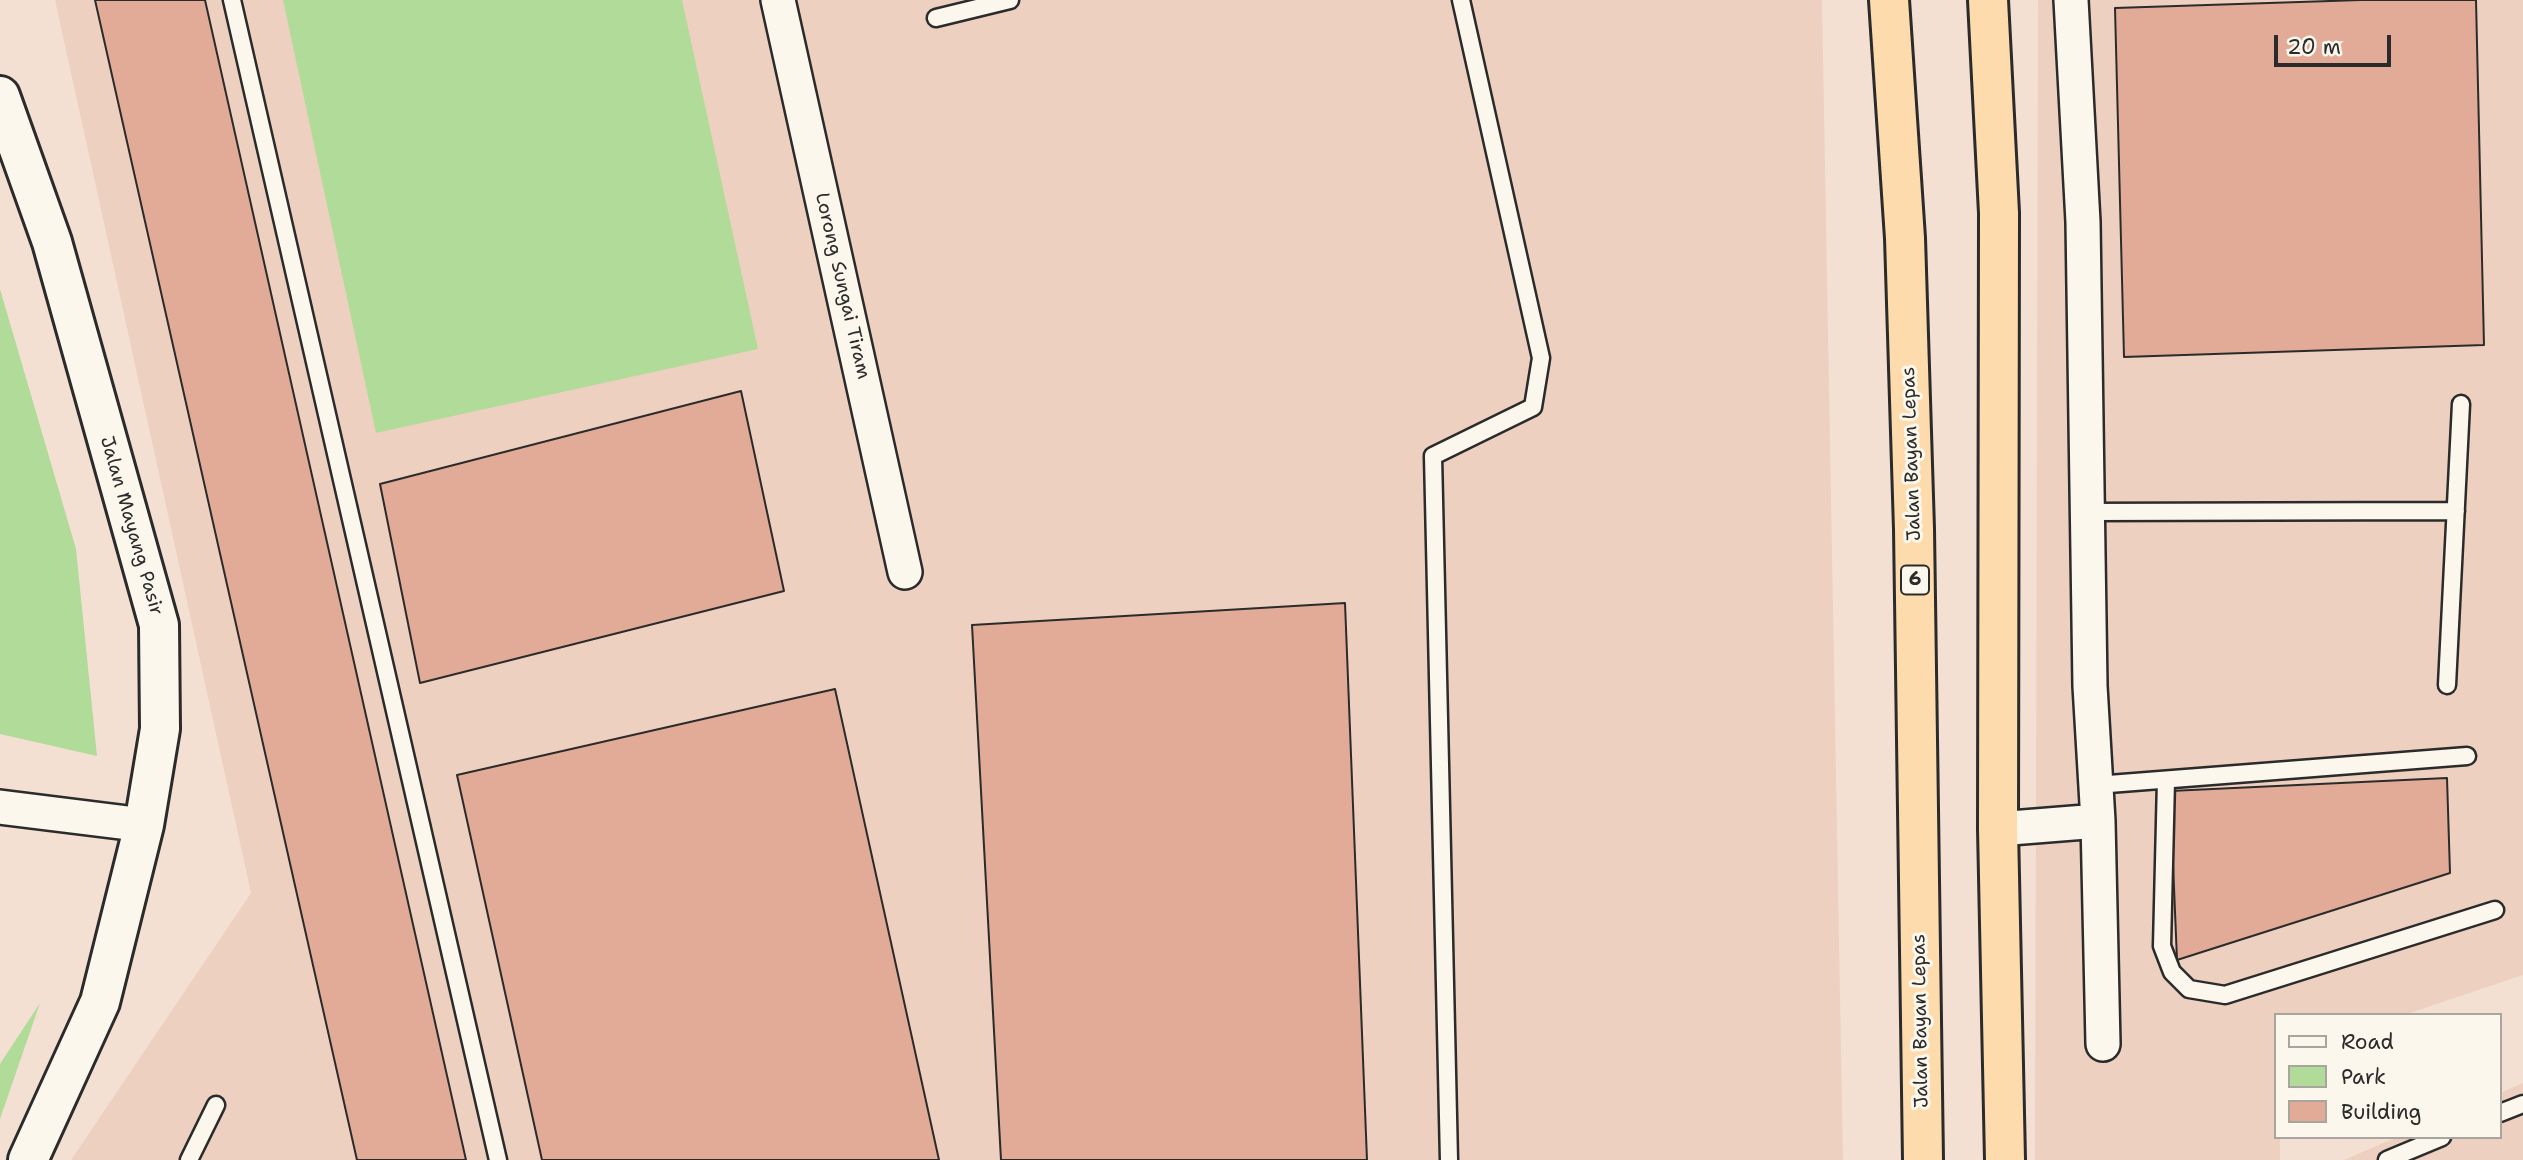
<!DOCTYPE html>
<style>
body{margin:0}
#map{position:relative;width:2523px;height:1160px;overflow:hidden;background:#f3e0d2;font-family:"Shantell Sans",sans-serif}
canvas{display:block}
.legend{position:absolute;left:2274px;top:1013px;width:228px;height:126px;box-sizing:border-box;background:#fbf7ec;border:2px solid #a8a59f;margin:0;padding:9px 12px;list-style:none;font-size:21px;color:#2b2b2b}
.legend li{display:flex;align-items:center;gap:14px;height:35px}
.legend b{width:35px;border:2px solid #a8a59f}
.scale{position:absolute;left:2274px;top:35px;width:117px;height:32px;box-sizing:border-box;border:4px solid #2b2b2b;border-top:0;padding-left:9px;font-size:21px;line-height:24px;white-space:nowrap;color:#2b2b2b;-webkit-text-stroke:5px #fbf7ec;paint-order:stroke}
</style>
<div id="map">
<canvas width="2523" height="1160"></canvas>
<ul class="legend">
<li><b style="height:9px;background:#fbf7ec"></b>Road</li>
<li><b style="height:19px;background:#b1db98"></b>Park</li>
<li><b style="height:19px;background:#e1ab97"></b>Building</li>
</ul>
<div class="scale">20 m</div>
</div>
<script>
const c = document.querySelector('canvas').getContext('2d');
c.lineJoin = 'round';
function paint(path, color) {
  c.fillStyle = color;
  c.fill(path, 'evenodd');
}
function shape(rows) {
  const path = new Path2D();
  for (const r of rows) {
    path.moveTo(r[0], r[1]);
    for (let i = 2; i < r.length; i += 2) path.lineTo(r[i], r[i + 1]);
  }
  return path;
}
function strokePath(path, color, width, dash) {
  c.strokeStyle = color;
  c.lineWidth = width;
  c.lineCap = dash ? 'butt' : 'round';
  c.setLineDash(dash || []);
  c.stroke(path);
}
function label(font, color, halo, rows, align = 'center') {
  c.font = font + ' "Shantell Sans",sans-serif';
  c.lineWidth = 6;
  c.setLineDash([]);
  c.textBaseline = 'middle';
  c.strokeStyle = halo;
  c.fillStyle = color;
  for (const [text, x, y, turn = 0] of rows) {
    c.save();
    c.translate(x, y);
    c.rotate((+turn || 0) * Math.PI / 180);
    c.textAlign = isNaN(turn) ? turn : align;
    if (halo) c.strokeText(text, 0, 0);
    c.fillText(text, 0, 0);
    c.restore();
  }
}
const built = shape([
 [55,0,1822,0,1843,1160,71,1160,251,893],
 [2038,0,2523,0,2523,975,2404,1015,2276,1015,2276,1137,2280,1137,2280,1160,2035,1160],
 [2523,1083,2523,1160,2344,1160,2397,1137,2500,1137,2500,1093]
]);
const green = shape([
 [283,0,682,0,758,349,376,433],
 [0,289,76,549,97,756,0,734],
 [40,1003,0,1119,0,1064]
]);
const building = shape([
 [95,0,205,0,466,1160,357,1160,95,0],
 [2361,0,2476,0,2484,345,2124,357,2115,8,2361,0],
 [741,391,784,591,420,683,380,484,741,391],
 [1345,603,1367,1160,1001,1160,972,625,1345,603],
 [835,689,939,1160,542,1160,457,775,835,689],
 [2447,778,2450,873,2177,960,2170,791,2447,778]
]);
const lane = shape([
 [232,0,498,1160],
 [936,18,1010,0],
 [2087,512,2456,511],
 [2447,685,2461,404],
 [2166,780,2162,946,2172,972,2189,989,2225,995,2495,910],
 [2096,785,2467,756],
 [2500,1113,2523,1104],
 [189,1160,216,1105],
 [1449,1160,1433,456,1533,407,1541,358,1461,0],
 [2387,1160,2442,1137]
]);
const street = shape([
 [778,0,905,572],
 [0,807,144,825],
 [2098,821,2103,1044],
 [1998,829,2098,821,2090,686,2083,222,2071,0]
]);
const secondary = shape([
 [0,96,52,242,159,625,160,729,144,825,100,1002,28,1160]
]);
const highway = shape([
 [1889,0,1905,238,1914,529,1923,1160],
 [1988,0,1999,213,1998,829,2005,1160]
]);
const shields = [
 [1915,580,28]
];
const shieldNames = [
 ["6",1915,580]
];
const streetNames = [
 ["Lorong Sungai Tiram",842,286,77],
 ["Jalan Bayan Lepas",1912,454,-92],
 ["Jalan Mayang Pasir",131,526,74],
 ["Jalan Bayan Lepas",1921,1021,-91]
];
paint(built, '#eed0c0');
paint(green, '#b1db98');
paint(building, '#e1ab97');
strokePath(building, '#2b2b2b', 2);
strokePath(lane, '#2b2b2b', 21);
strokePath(street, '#2b2b2b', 38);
strokePath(secondary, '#2b2b2b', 44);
strokePath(highway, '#2b2b2b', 44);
strokePath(lane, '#fbf7ec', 16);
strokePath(street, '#fbf7ec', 33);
strokePath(secondary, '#fbf7ec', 38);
strokePath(highway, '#fedbac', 38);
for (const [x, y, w] of shields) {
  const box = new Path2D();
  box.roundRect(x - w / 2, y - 14.5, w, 29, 5);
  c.fillStyle = '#fbf7ec';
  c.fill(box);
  strokePath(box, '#2b2b2b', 2);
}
label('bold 18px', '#2b2b2b', null, shieldNames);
label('19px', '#2b2b2b', '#fbf7ec', streetNames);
</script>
